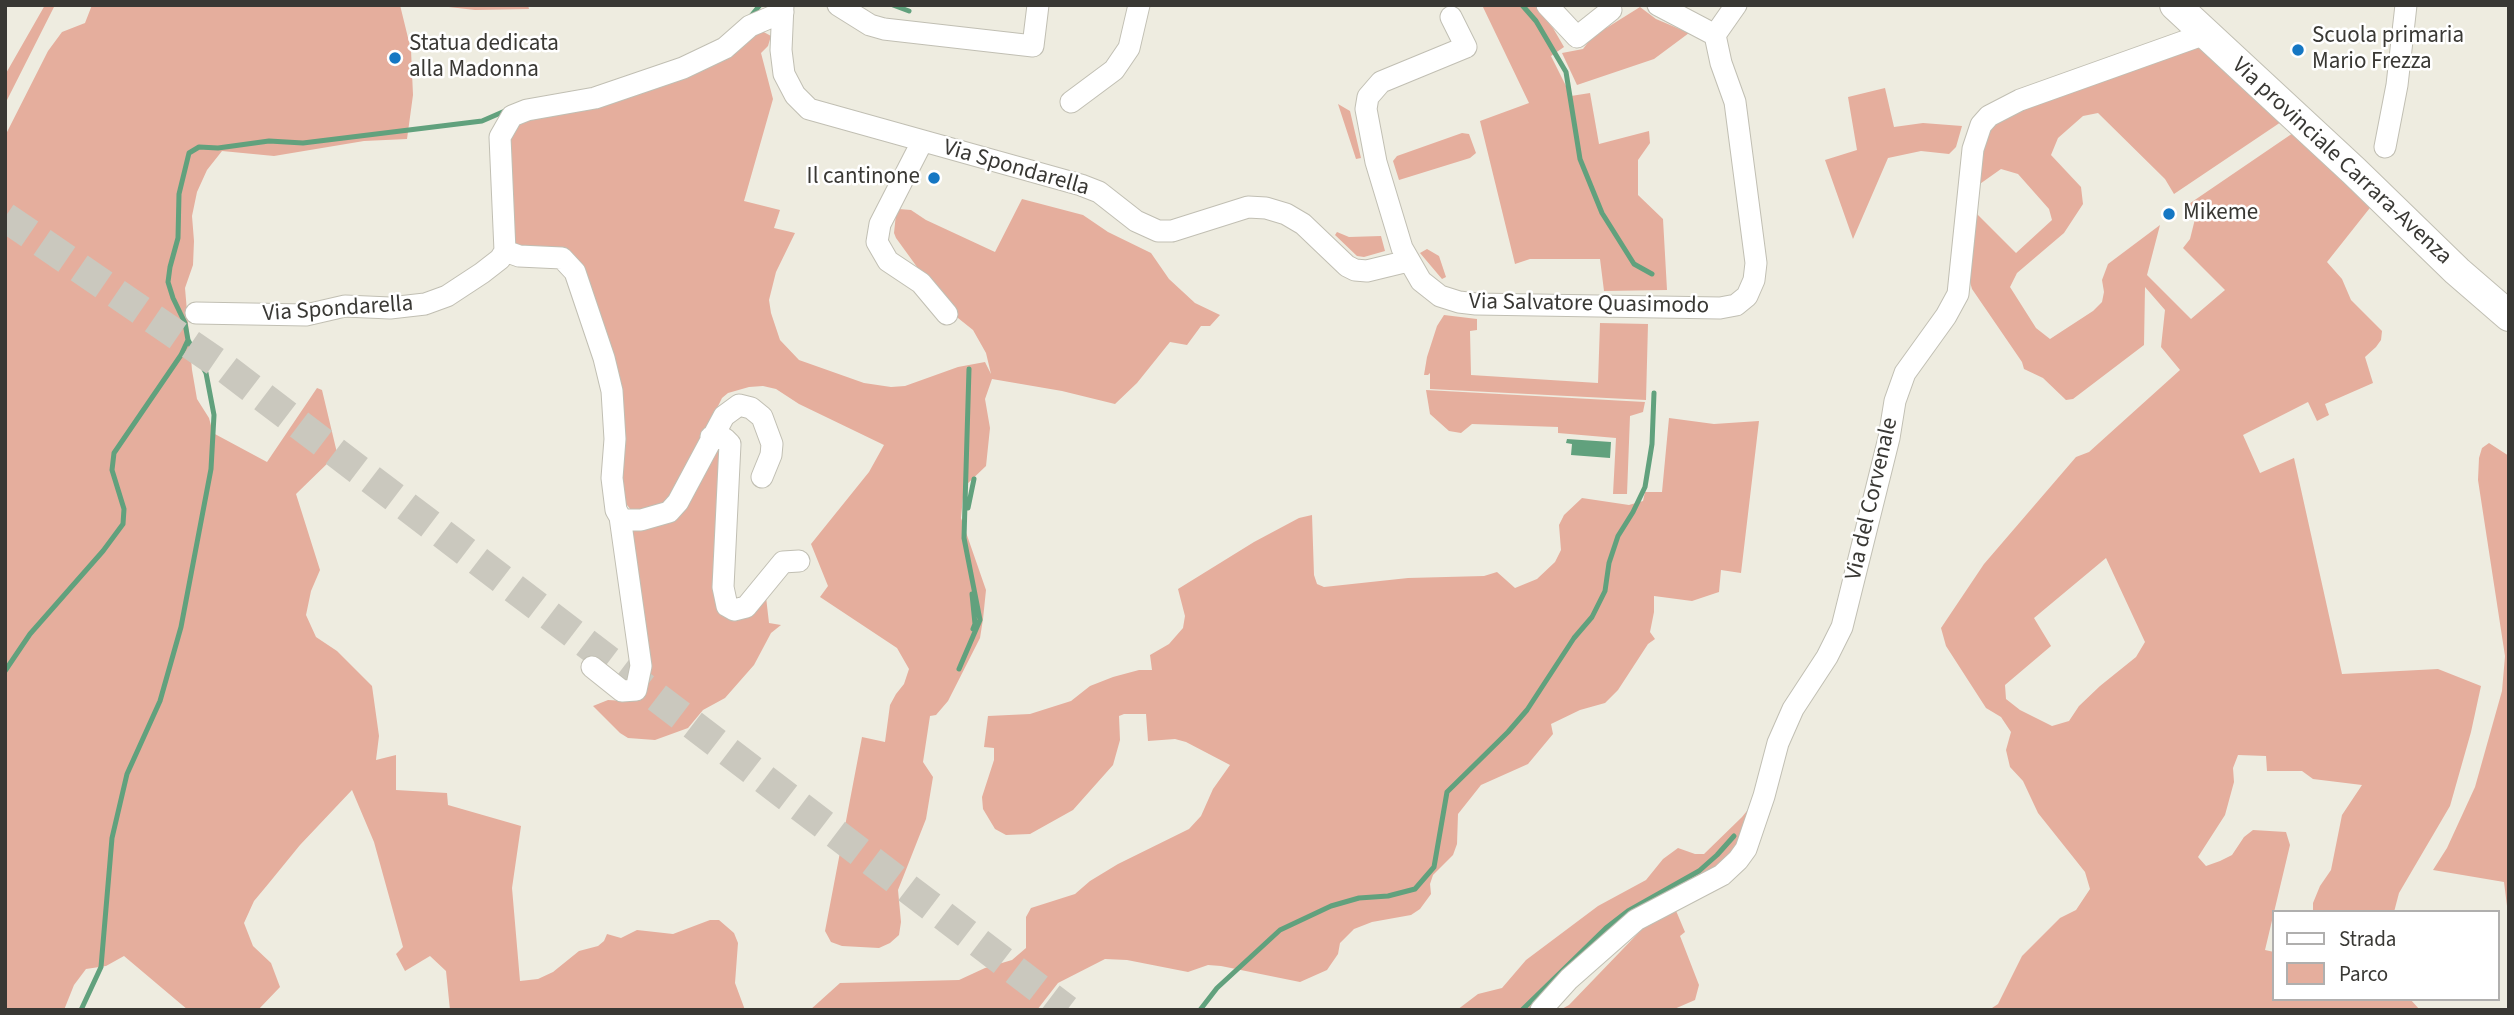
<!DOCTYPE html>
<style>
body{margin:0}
#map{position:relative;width:2514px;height:1015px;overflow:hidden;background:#eeece0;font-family:"Source Sans 3",sans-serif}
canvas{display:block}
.frame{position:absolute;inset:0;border:7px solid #393834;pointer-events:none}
.legend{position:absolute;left:2272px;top:910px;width:228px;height:91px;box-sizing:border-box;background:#fff;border:2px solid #b0afae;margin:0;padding:9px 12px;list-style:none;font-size:21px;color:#393834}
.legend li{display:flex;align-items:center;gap:14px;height:35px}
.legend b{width:35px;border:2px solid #b0afae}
</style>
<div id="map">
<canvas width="2514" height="1015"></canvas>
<div class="frame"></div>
<ul class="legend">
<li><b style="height:9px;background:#fff"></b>Strada</li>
<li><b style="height:19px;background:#e5ae9d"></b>Parco</li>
</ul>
</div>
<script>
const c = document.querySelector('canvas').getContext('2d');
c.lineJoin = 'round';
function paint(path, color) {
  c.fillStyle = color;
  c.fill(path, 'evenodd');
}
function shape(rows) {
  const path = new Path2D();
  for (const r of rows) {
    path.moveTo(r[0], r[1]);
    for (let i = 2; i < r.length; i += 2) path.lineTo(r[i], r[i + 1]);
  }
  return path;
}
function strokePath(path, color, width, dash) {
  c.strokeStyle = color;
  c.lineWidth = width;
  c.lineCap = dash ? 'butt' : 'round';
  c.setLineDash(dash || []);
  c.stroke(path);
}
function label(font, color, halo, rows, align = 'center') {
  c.font = font + ' "Source Sans 3",sans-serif';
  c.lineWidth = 5;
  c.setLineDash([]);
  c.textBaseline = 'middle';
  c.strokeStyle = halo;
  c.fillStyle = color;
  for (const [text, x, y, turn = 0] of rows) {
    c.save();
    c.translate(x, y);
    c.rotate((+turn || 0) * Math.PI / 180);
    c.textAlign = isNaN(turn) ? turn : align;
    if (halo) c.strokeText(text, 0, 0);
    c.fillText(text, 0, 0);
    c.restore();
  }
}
const green = shape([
 [45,5,55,5,5,104,5,75],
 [92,5,400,5,411,50,413,95,407,139,364,141,274,156,222,151,207,170,197,192,192,216,194,241,193,265,185,288,192,370,197,399,209,418,213,433,267,462,317,388,322,390,338,457,333,458,296,494,320,570,311,591,306,615,316,637,337,651,372,686,379,736,376,760,396,755,396,790,447,793,448,805,521,826,512,888,520,981,538,979,553,972,579,951,598,946,604,941,607,934,621,938,637,930,673,934,710,920,719,920,734,933,738,943,735,983,745,1010,450,1010,446,971,430,956,405,971,396,954,403,947,374,842,352,790,300,845,269,883,254,901,244,923,253,946,271,963,280,987,258,1010,188,1010,124,956,106,966,86,969,74,985,64,1010,5,1010,5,136,48,51,62,32,85,23],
 [431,5,528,5,529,9,475,10],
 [1482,5,1534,5,1553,28,1564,47,1551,56,1571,96,1590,93,1599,144,1649,131,1650,143,1638,160,1638,195,1663,219,1667,290,1604,291,1600,259,1530,259,1515,264,1480,121,1529,103],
 [1640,7,1656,19,1689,33,1654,59,1577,85,1562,53,1583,49,1592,37],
 [760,30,771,36,768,46,761,53,773,99,744,201,780,210,774,228,795,233,776,272,769,300,771,313,780,340,799,360,864,383,891,387,905,386,958,367,985,362,991,374,986,353,973,330,958,318,933,289,896,238,894,233,896,214,899,209,911,210,926,220,995,252,1022,199,1083,215,1108,232,1151,253,1169,279,1195,303,1220,315,1210,326,1201,326,1187,345,1170,342,1137,383,1115,404,1062,391,992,379,985,399,990,428,986,466,964,487,961,518,986,590,983,619,980,638,948,701,936,715,930,716,923,762,933,777,926,819,898,890,901,922,899,935,890,943,879,948,842,946,831,942,825,931,862,737,885,742,890,705,896,694,904,684,909,669,897,648,820,597,828,586,811,544,869,472,884,445,799,404,776,389,763,386,749,387,728,393,722,398,672,500,656,511,631,510,618,494,621,450,581,274,522,249,513,240,509,131,518,121],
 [2197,44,2281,122,2174,194,2165,179,2098,113,2083,116,2058,138,2051,155,2081,187,2083,204,2064,233,2017,273,2010,287,2036,328,2050,339,2093,311,2102,302,2104,292,2102,280,2108,264,2160,225,2147,275,2191,319,2225,290,2183,248,2190,239,2195,219,2183,208,2296,131,2373,204,2327,262,2342,279,2351,300,2382,331,2381,340,2376,347,2365,357,2373,383,2325,404,2329,415,2317,421,2308,402,2243,435,2260,473,2294,458,2342,674,2438,669,2481,686,2471,732,2450,806,2399,893,2394,912,2313,912,2313,903,2320,886,2331,870,2342,815,2362,785,2313,779,2302,771,2267,771,2266,756,2238,755,2233,768,2234,782,2225,815,2198,857,2206,866,2220,861,2232,855,2244,837,2253,830,2286,832,2290,845,2265,950,2274,952,2274,999,2410,999,2420,1010,1989,1010,1998,1004,2022,956,2060,918,2076,910,2090,889,2085,872,2038,813,2023,781,2010,767,2006,750,2011,732,2001,717,1986,708,1946,646,1941,628,1984,564,2076,457,2089,452,2180,370,2161,347,2165,310,2145,287,2144,345,2073,399,2066,400,2043,378,2024,369,2022,362,1972,289,1967,272,1973,210,2016,253,2052,220,2049,209,2018,174,2001,169,1977,186,1981,137,1994,120],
 [2106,558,2145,642,2136,657,2100,686,2079,706,2069,721,2052,726,2020,710,2006,699,2005,685,2051,646,2034,618],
 [1885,88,1894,127,1923,123,1962,126,1956,147,1949,154,1921,151,1888,158,1853,239,1825,160,1857,150,1848,97],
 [1338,104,1350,111,1361,158,1356,159],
 [1462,133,1469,134,1476,153,1470,158,1399,180,1393,161,1397,156],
 [1337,232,1349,237,1381,236,1385,251,1364,257,1357,256,1335,235],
 [1427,249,1439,256,1446,277,1442,279,1420,253],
 [1444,315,1477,319,1477,330,1470,331,1471,375,1598,383,1600,323,1648,324,1646,400,1430,389,1430,373,1428,375,1424,375,1427,357,1437,326],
 [1426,390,1645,402,1643,412,1630,416,1627,494,1613,494,1616,438,1558,433,1558,427,1472,424,1461,433,1449,431,1430,414],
 [1669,418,1714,424,1759,421,1741,573,1721,570,1719,592,1692,601,1654,596,1654,612,1650,632,1655,639,1648,644,1618,690,1605,703,1580,710,1551,724,1553,734,1528,764,1481,785,1458,814,1457,844,1453,855,1433,875,1430,884,1431,894,1420,909,1411,915,1372,922,1354,929,1340,943,1338,954,1327,970,1300,982,1221,966,1208,965,1188,972,1127,960,1105,959,1058,983,1037,1010,810,1010,840,983,959,980,985,968,1012,960,1026,948,1026,917,1031,908,1075,894,1090,881,1118,864,1189,829,1201,816,1213,789,1230,765,1186,742,1175,739,1148,741,1146,714,1124,714,1119,716,1120,740,1113,765,1073,810,1030,834,1006,835,995,829,983,809,982,797,994,760,994,748,984,747,988,716,1030,714,1071,701,1090,686,1113,677,1139,670,1152,670,1150,655,1169,644,1183,628,1185,616,1178,589,1254,542,1299,518,1312,515,1314,575,1317,584,1324,587,1408,578,1484,576,1497,572,1515,588,1537,579,1555,562,1561,550,1559,525,1564,515,1582,498,1629,505,1643,501,1645,492,1662,492],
 [2489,443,2509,456,2509,922,2504,882,2433,870,2447,848,2475,787,2502,691,2505,656,2478,480,2479,458,2482,448],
 [716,446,722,454,723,610,766,597,769,623,781,625,771,633,754,665,725,698,703,710,688,728,655,740,628,738,620,733,593,706,608,700,625,701,636,695,628,535,634,528,642,526],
 [1755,801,1738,843,1725,863,1533,1010,1457,1010,1478,994,1502,988,1526,960,1598,906,1646,880,1663,859,1678,848,1695,854,1704,854,1742,817],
 [1674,906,1685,932,1680,936,1699,985,1695,1000,1672,1010,1560,1010,1569,1005,1647,924]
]);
const water = shape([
 [1567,439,1611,442,1610,458,1571,455,1572,444,1566,443]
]);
const stream = shape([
 [893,5,909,11],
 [1522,5,1536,21,1566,72,1580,159,1602,213,1634,264,1652,274],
 [751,16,760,5],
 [968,508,974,479],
 [972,594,975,624,973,629],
 [959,669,980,620,964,538,969,369],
 [5,671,30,634,103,551,123,524,124,509,112,470,114,453,181,355,188,340],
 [81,1010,101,967,112,838,127,774,160,701,181,627,211,469,214,415,206,373,188,340,185,323,173,298,168,282,170,267,178,238,179,194,189,153,199,147,218,148,269,141,303,143,482,121,505,111],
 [1200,1010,1217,988,1280,930,1331,906,1359,898,1388,896,1415,889,1434,867,1447,792,1508,732,1527,710,1574,638,1592,617,1605,591,1609,563,1618,536,1633,512,1645,487,1652,444,1654,393],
 [1522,1010,1606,928,1628,911,1699,871,1717,855,1734,836]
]);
const secondaryTunnel = shape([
 [5,217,225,368,1067,1010]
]);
const street = shape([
 [783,5,781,50,784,74,795,95,809,109,1081,185,1099,192,1136,221,1158,231,1172,231,1248,207,1266,208,1286,214,1303,224,1347,266,1355,270,1367,271,1408,261],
 [838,5,870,25,884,29,1033,46,1038,5],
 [1547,5,1577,37,1611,10],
 [1658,5,1715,35],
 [1451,17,1466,47,1381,82,1368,97,1366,109,1376,162,1402,248,1421,281,1440,296,1459,302,1476,304,1720,308,1736,305,1747,296,1754,280,1756,263,1735,102,1721,63,1715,35,1736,5],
 [1071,102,1114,70,1129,48,1139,5],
 [922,142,880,224,877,242,888,261,921,283,947,314],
 [2385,147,2397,85,2406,5],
 [505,251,519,256,562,258,575,272,604,358,612,391,615,439,612,478,616,510,620,517,625,520,641,520,669,512,678,502,724,416,739,405,751,408,762,417,772,444,771,455,762,477],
 [196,313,306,315,345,306,390,308,425,304,447,296,482,273,500,259,505,251,500,137,512,116,527,110,595,98,683,68,725,48,750,26,783,12],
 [711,437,725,439,730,444,723,587,727,606,734,610,746,607,783,562,799,561],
 [592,667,622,691,636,690,641,666,620,517],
 [1541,1010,1569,979,1636,920,1722,875,1738,860,1746,849,1764,796,1778,743,1793,709,1827,657,1842,627,1889,438,1895,401,1905,373,1946,316,1958,294,1973,149,1981,125,1989,116,2020,100,2205,34]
]);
const secondary = shape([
 [2175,5,2354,171,2457,271,2509,316]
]);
const markers = [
 [2298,50,7,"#1577c3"],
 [395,58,7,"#1577c3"],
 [934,178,7,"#1577c3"],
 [2169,214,7,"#1577c3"]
];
const poiNames = [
 ["Scuola primaria",2312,37],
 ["Mario Frezza",2312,63],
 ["Statua dedicata",409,45],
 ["alla Madonna",409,71],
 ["Il cantinone",920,178,"right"],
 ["Mikeme",2183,214]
];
const streetNames = [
 ["Via provinciale Carrara-Avenza",2341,162,43],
 ["Via Spondarella",1016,169,16],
 ["Via Salvatore Quasimodo",1589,305,1],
 ["Via Spondarella",338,310,-4],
 ["Via del Corvenale",1873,499,-77]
];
paint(green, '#e5ae9d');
paint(water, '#61a17d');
strokePath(stream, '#61a17d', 5);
strokePath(secondaryTunnel, '#cac8be', 30, [30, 15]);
strokePath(street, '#c1bfb3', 23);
strokePath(secondary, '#c1bfb3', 32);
strokePath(street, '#fff', 21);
strokePath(secondary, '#fff', 30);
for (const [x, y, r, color] of markers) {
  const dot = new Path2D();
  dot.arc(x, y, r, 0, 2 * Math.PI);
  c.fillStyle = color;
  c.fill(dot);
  strokePath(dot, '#fff', 2.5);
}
label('23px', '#393834', '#fff', poiNames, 'left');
label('23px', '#393834', '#fff', streetNames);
</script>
